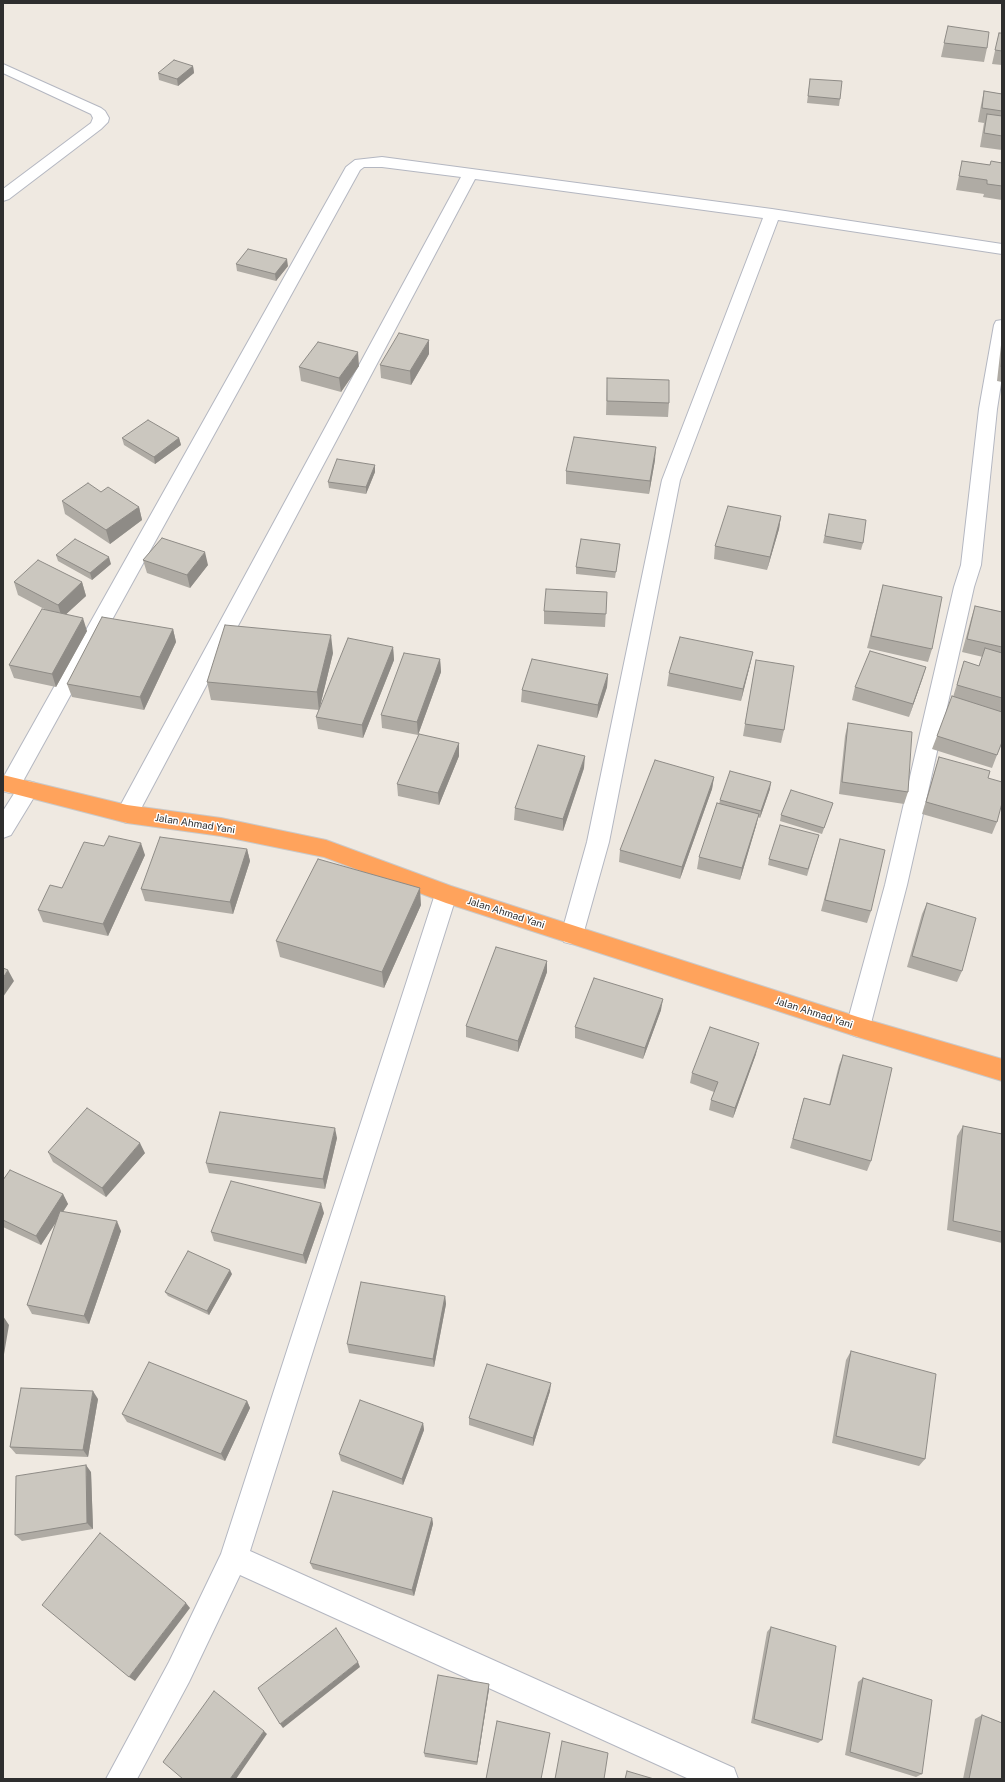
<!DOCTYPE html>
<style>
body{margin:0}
#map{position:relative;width:1005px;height:1782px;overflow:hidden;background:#efe9e1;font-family:"Public Sans",sans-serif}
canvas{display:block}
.frame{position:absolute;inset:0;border:4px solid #2e2e2e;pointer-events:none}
</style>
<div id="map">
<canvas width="1005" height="1782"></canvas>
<div class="frame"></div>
</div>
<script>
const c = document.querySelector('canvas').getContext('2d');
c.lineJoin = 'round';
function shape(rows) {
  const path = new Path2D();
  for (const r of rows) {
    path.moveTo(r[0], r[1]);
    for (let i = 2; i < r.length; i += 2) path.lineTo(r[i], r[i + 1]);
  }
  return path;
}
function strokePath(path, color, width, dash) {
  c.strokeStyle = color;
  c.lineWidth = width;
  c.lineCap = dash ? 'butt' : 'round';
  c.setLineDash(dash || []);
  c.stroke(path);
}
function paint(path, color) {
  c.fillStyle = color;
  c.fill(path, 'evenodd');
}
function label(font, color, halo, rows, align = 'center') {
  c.font = font + ' "Public Sans",sans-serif';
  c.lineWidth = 3;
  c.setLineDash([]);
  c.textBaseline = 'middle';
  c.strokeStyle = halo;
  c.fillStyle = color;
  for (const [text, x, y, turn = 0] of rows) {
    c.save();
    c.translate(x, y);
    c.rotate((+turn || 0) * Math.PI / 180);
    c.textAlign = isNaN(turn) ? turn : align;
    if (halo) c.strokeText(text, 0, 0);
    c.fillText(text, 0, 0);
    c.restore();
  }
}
const street = shape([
 [3,64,101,108,105,111,109,118,108,122,101,129,9,199,3,201,3,189,91,123,93,118,91,114,3,73,3,64],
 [382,157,772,209,1002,244,1002,254,778,220,680,480,609,842,583,935,580,942,572,944,564,942,561,935,587,842,662,480,763,218,475,179,135,820,127,823,119,820,116,814,119,808,461,177,382,167,364,167,360,170,22,783,28,781,35,783,39,789,11,835,3,838,3,811,15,792,10,793,3,791,3,778,346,167,355,160,382,157],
 [1002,320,1002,377,997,409,981,565,974,587,907,885,870,1027,866,1034,858,1037,850,1034,846,1027,885,885,954,587,961,565,979,409,994,325,996,321,1002,320],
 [446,885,454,888,457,894,250,1551,734,1768,738,1779,689,1779,240,1575,189,1682,137,1779,106,1779,169,1662,221,1554,435,894,438,888,446,885]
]);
const highway = shape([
 [3,775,127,805,221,818,326,840,451,886,858,1017,1002,1059,1002,1081,858,1037,446,903,324,857,221,836,127,823,3,791,3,775]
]);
const wall = shape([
 [948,26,987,48,984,62,941,57],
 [999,33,1002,33,1002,65,992,64],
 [193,66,194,73,178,86,159,80,158,73],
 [810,79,840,99,839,106,807,103],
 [984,91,1002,94,1002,150,980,147,984,123,978,122,981,105],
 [962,161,990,165,1002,163,1002,200,983,197,984,194,956,190],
 [236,264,288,266,276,281,237,271],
 [1002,336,1002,382,997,381],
 [429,354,411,385,381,378,380,365],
 [359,366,341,392,301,381,299,367],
 [607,378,669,403,668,417,606,415],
 [122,438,179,438,181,445,155,464,124,445],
 [655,460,649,494,566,484,566,471],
 [375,465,375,472,366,494,329,488,328,482],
 [101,492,139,507,142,520,110,544,65,514,62,501],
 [829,514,863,543,861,550,823,543],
 [781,516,779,529,767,570,714,559,715,546],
 [620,544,615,578,576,574,576,567],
 [56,555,111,564,92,580,58,561],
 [143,560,208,565,190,588,147,573],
 [14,582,82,582,86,596,66,614,87,631,56,687,14,678,9,665,48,611,18,595],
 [883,585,932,649,928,662,867,648],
 [607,592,605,627,544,624,544,611],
 [975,606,1002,612,1002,742,992,768,932,749,937,736,953,697,964,661,979,666,983,657,962,652,971,619],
 [173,629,176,642,144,710,72,697,67,684],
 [393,647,394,660,363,738,318,729,316,717,319,710,211,700,207,682,333,653,320,706],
 [753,652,750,665,741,701,667,686,669,673],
 [440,659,441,672,418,735,382,728,381,715],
 [756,660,784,730,781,743,743,736],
 [926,667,909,717,852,700,855,687],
 [608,674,607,687,597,718,521,702,522,690],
 [848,723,908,792,904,804,839,794,845,736],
 [459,743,459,756,439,805,398,796,397,784],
 [939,757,988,778,997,822,992,834,922,814,935,770],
 [584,768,563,831,514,820,515,808],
 [714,777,712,789,680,879,619,862,620,850],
 [770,789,760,818,758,817,756,826,740,880,697,869,699,857,719,804,720,800],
 [833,803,822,834,780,821,781,815],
 [819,835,807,876,768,865,769,859],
 [840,839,871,911,867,923,821,911],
 [247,849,250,861,233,914,145,901,141,889],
 [145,855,108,936,43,922,38,910,62,888],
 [927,903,962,971,957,982,907,967,922,914],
 [421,905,384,988,280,957,276,941],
 [547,961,547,972,518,1052,466,1037,466,1026],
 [661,1010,643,1059,575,1038,575,1027],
 [756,1054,733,1118,709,1110,711,1100,714,1092,690,1083,692,1073],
 [843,1055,871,1161,867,1171,790,1148,801,1108,804,1098,829,1105,839,1065],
 [963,1126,1002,1134,1002,1243,947,1230,957,1136],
 [337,1138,325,1189,209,1173,206,1163],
 [48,1152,145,1153,106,1197,53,1162],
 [3,1180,63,1194,68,1204,63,1212,121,1231,89,1324,32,1314,27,1305,57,1221,41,1245,3,1227],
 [324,1213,306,1264,214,1241,211,1232],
 [232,1274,209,1315,168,1296,165,1292],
 [445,1296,446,1304,434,1367,349,1353,347,1344],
 [851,1351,925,1459,919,1466,832,1443,846,1360],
 [550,1391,533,1446,469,1425,469,1418],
 [98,1399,88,1457,16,1454,10,1447],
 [247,1401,250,1408,225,1461,127,1422,122,1414],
 [423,1423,424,1430,403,1485,341,1461,339,1454],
 [91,1472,93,1529,22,1541,15,1535],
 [432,1518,433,1524,414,1596,313,1569,310,1563],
 [771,1627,822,1740,818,1743,751,1723,767,1632],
 [863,1678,922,1774,916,1777,845,1755,858,1682],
 [489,1684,489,1689,477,1765,425,1757,424,1753],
 [982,1715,1002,1779,963,1779,975,1719]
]);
const shadedWall = shape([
 [193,66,194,73,178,86,177,79],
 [287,259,288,266,276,281,275,274],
 [429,340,429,354,411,385,410,371],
 [358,352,359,366,341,392,339,378],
 [179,438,181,445,155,464,154,457],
 [656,447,655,460,649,494,650,481],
 [375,465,375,472,366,494,366,487],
 [139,507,142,520,110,544,106,530],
 [781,516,779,529,767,570,770,557],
 [205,552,208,565,190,588,187,575],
 [109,557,111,564,92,580,90,573],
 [82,582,86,596,62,618,58,605],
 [83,618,87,631,56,687,52,674],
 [173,629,176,642,144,710,140,697],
 [331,635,333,653,319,711,317,692],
 [393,647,394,660,363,738,362,725],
 [753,652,750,665,741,701,743,689],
 [440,659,441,672,418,735,417,722],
 [926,667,922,680,909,717,913,704],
 [608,674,607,687,597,718,598,705],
 [459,743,459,756,439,805,438,793],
 [585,756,584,768,563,831,563,819],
 [714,777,712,789,680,879,682,867],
 [771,782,770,789,760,818,761,811],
 [759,814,756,826,740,880,742,868],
 [141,843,145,855,108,936,103,924],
 [247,849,250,861,233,914,230,902],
 [420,888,421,905,384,988,382,972],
 [547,961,547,972,518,1052,518,1041],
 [8,970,14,981,3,997,3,978],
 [663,999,661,1010,643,1059,645,1048],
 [759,1043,756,1054,733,1118,735,1108],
 [335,1128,337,1138,325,1189,323,1179],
 [140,1143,145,1153,106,1197,102,1188],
 [63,1194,68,1204,41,1245,36,1236],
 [321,1203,324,1213,306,1264,303,1255],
 [117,1221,121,1231,89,1324,84,1316],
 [230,1270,232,1274,209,1315,207,1311],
 [445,1296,446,1304,434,1367,433,1359],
 [3,1316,9,1325,3,1360],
 [551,1383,550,1391,533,1446,533,1438],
 [93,1391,98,1399,88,1457,83,1450],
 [247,1401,250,1408,225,1461,221,1454],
 [423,1423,424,1430,403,1485,402,1479],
 [86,1465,91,1472,93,1529,87,1523],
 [432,1518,433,1524,414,1596,412,1590],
 [186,1603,190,1608,135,1681,129,1677],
 [358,1662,360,1667,283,1728,280,1724],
 [489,1684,489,1689,477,1765,477,1762],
 [264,1731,267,1734,236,1779,230,1779]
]);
const building = shape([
 [948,26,989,32,987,48,944,43,948,26],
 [999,33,1002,33,1002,51,995,50,999,33],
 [174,60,193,66,177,79,158,73,174,60],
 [810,79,842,81,840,99,808,96,810,79],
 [984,91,1002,94,1002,111,982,108,984,91],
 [987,114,1002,116,1002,136,984,133,987,114],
 [962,161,990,165,991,161,1002,163,1002,186,987,184,987,180,959,176,962,161],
 [248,249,287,259,275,274,236,264,248,249],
 [399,333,429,340,410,371,380,365,399,333],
 [318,342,358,352,339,378,299,367,318,342],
 [1002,358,1002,368,1001,367,1002,358],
 [607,378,669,380,669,403,607,401,607,378],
 [148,420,179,438,154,457,122,438,148,420],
 [574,437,656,447,650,481,566,471,574,437],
 [337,459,375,465,366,487,328,482,337,459],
 [88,483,101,492,108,487,139,507,106,530,62,501,88,483],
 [728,506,781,516,770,557,715,546,728,506],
 [829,514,866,520,863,543,825,536,829,514],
 [162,538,205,552,187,575,143,560,162,538],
 [75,539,109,557,90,573,56,555,75,539],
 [581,539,620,544,616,572,576,567,581,539],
 [38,560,82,582,58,605,14,582,38,560],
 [883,585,942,597,932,649,871,636,883,585],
 [546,589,607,592,606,614,544,611,546,589],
 [975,606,1002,612,1002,647,967,639,975,606],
 [42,609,83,618,52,674,9,665,42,609],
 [102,617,173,629,140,697,67,684,102,617],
 [225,625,331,635,317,692,207,682,225,625],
 [680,637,753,652,743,689,669,673,680,637],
 [348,638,393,647,362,725,316,717,348,638],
 [985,648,1002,653,1002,698,957,685,964,661,979,666,985,648],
 [870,651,926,667,913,704,855,687,870,651],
 [404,653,440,659,417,722,381,715,404,653],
 [532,659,608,674,598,705,522,690,532,659],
 [756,660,794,666,784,730,745,724,756,660],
 [952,696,1002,712,1002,742,997,755,937,736,952,696],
 [848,723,912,732,908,792,842,782,848,723],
 [419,734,459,743,438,793,397,784,419,734],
 [538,745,585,756,563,819,515,808,538,745],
 [939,757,990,771,988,778,1002,782,1002,803,997,822,926,802,939,757],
 [655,760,714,777,682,867,620,850,655,760],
 [730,771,771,782,761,811,720,800,730,771],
 [791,790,833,803,824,828,781,815,791,790],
 [717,803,759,814,742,868,699,857,717,803],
 [780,825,819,835,808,869,769,859,780,825],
 [109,836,141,843,103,924,38,910,50,885,62,888,84,842,104,846,109,836],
 [160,837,247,849,230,902,141,889,160,837],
 [840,839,885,850,871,911,825,900,840,839],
 [318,859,420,888,382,972,276,941,318,859],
 [927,903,976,918,962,971,912,956,927,903],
 [496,947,547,961,518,1041,466,1026,496,947],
 [3,968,8,970,3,978,3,968],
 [594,978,663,999,645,1048,575,1027,594,978],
 [710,1027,759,1043,735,1108,711,1100,718,1082,692,1073,710,1027],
 [843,1055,892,1068,871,1161,793,1139,804,1098,830,1105,843,1055],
 [87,1108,140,1143,102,1188,48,1152,87,1108],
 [220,1112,335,1128,323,1179,206,1163,220,1112],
 [963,1126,1002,1134,1002,1232,953,1221,963,1126],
 [10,1170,63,1194,36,1236,3,1220,3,1180,10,1170],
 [231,1181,321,1203,303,1255,211,1232,231,1181],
 [60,1211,117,1221,84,1316,27,1305,60,1211],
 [188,1251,230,1270,207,1311,165,1292,188,1251],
 [361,1282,445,1296,433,1359,347,1344,361,1282],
 [851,1351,936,1374,925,1459,836,1436,851,1351],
 [149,1362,247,1401,221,1454,122,1414,149,1362],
 [487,1364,551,1383,533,1438,469,1418,487,1364],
 [21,1388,93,1391,83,1450,10,1447,21,1388],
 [360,1400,423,1423,402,1479,339,1454,360,1400],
 [86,1465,87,1523,15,1535,16,1476,86,1465],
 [333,1491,432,1518,412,1590,310,1563,333,1491],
 [100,1533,186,1603,129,1677,42,1605,100,1533],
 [771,1627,836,1646,822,1740,754,1719,771,1627],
 [336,1628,358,1662,280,1724,258,1688,336,1628],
 [438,1675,489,1684,477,1762,424,1753,438,1675],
 [863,1678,932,1700,922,1774,850,1752,863,1678],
 [214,1691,264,1731,230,1779,183,1779,163,1762,214,1691],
 [982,1715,1002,1723,1002,1779,969,1779,982,1715],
 [497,1721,550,1733,541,1779,486,1779,497,1721],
 [562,1741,608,1753,604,1779,555,1779,562,1741],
 [627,1771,654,1779,625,1779,627,1771]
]);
const streetNames = [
 ["Jalan Ahmad Yani",195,824,9],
 ["Jalan Ahmad Yani",506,913,18],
 ["Jalan Ahmad Yani",814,1013,18]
];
strokePath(street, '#b4b7c1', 2);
strokePath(highway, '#c9c9c9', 2);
paint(street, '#fff');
paint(highway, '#ffa35c');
paint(wall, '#afaba4');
paint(shadedWall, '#8e8b86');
paint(building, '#cbc7bf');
strokePath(building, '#8e8b86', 1);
label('10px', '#2e2e2e', '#fff', streetNames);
</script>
